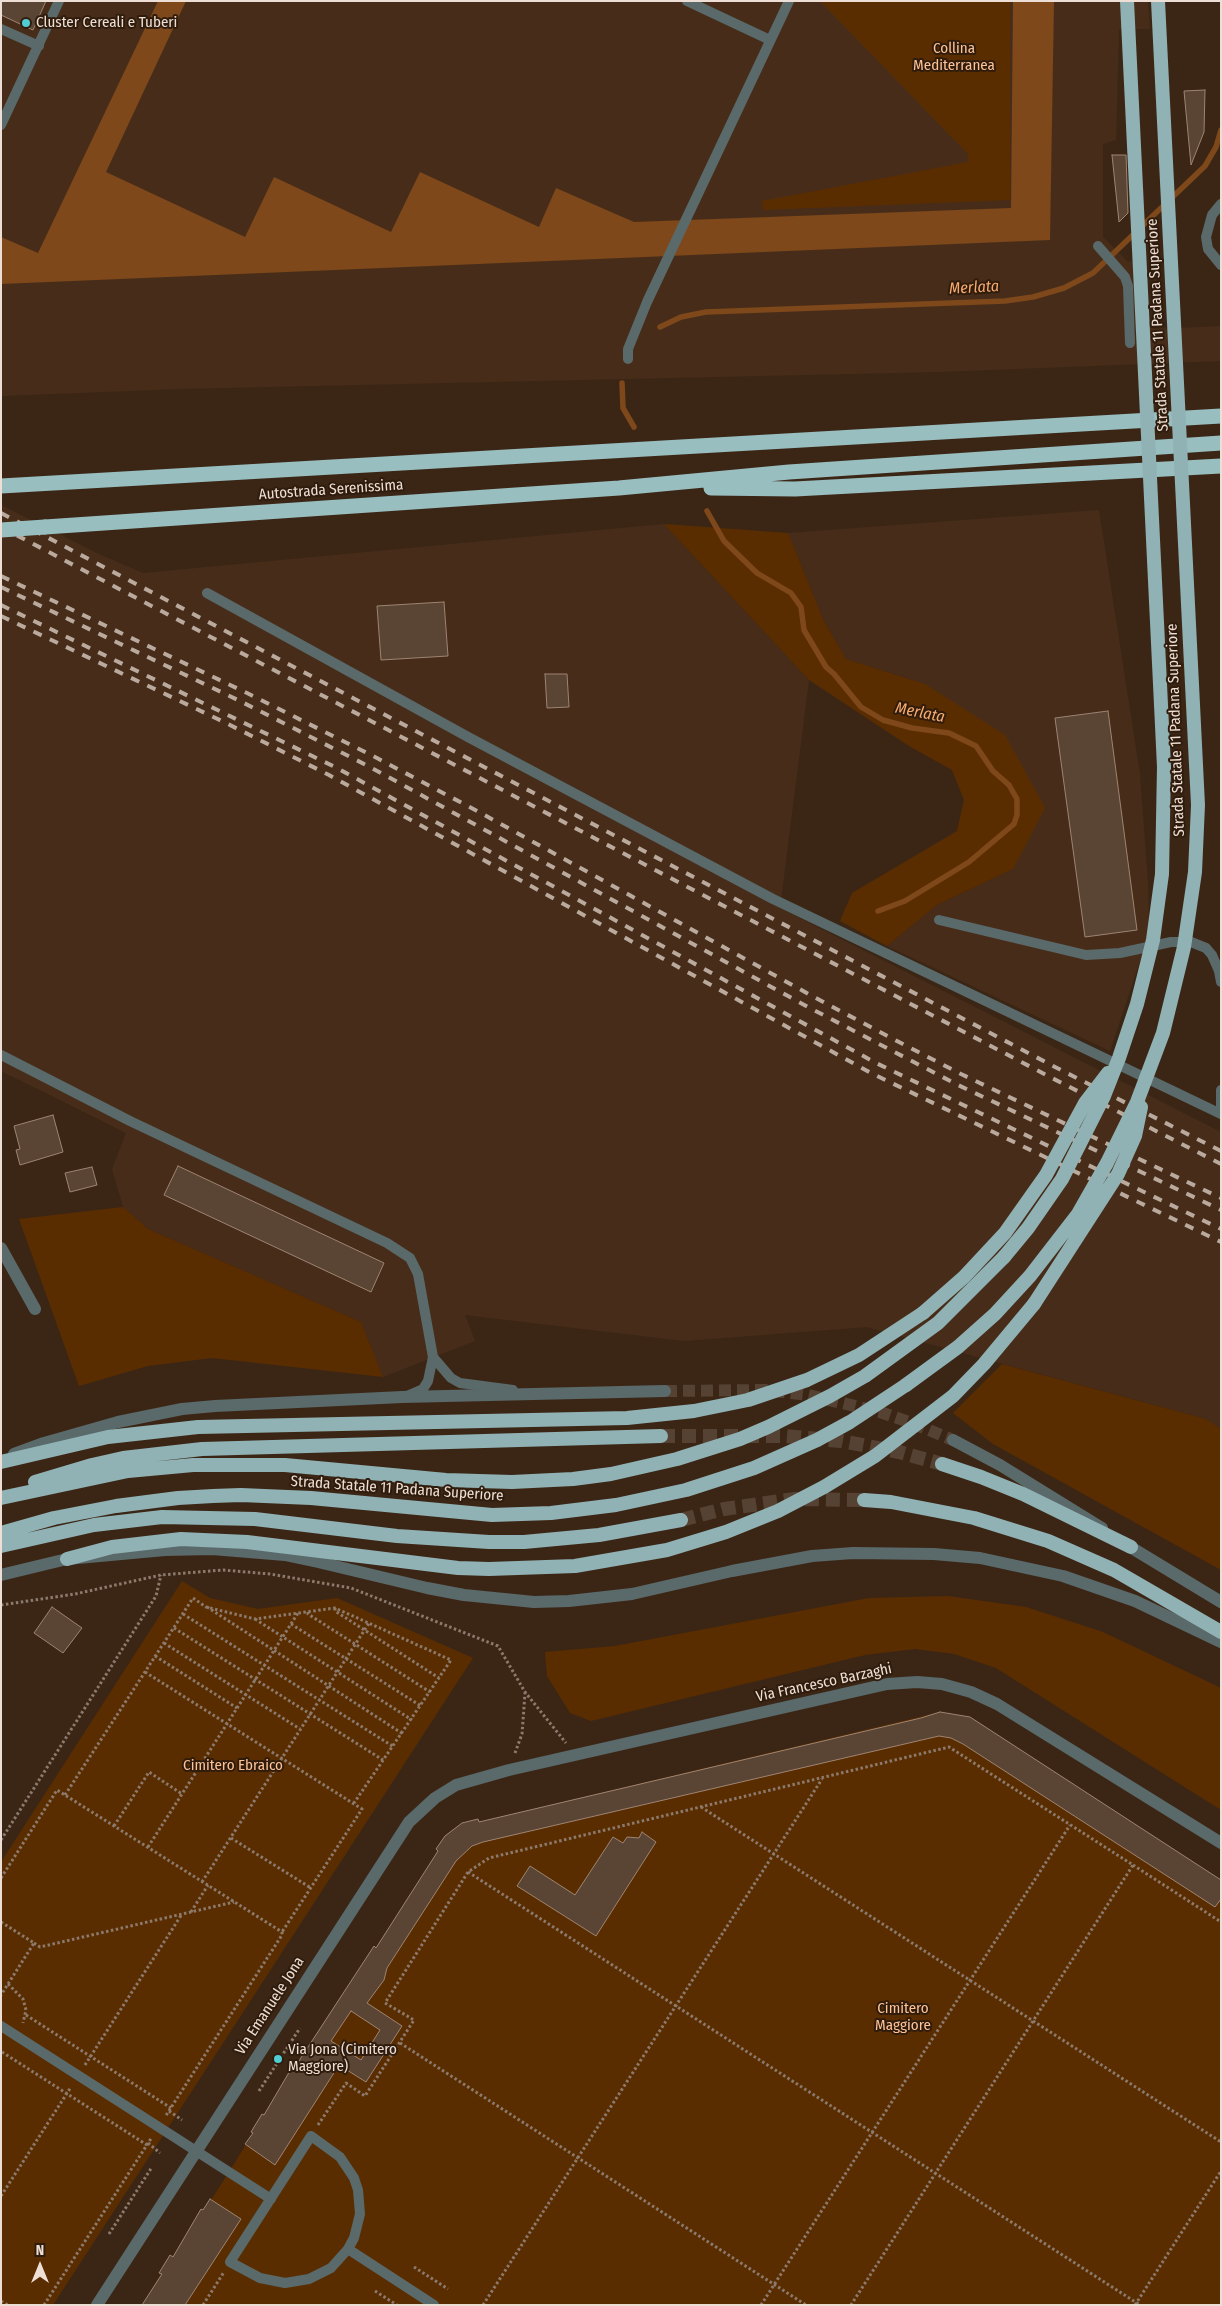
<!DOCTYPE html>
<style>
body{margin:0}
#map{position:relative;width:1222px;height:2306px;overflow:hidden;background:#3b2616;font-family:"Fira Sans Condensed",sans-serif}
canvas{display:block}
.frame{position:absolute;inset:0;border:2px solid #eddfd5;pointer-events:none}
.north{position:absolute;left:15px;top:2241px;width:50px;height:50px;-webkit-text-stroke:4px #301c0c;paint-order:stroke;rotate:0deg;font-size:14px;font-weight:700;line-height:20px;text-align:center;color:#eddfd5}
.north::after{content:'';display:block;margin:auto;width:18px;height:22px;background:#eddfd5;clip-path:polygon(50% 0,100% 100%,50% 72%,0 100%)}
</style>
<div id="map">
<canvas width="1222" height="2306"></canvas>
<div class="frame"></div>
<div class="north">N</div>
</div>
<script>
const c = document.querySelector('canvas').getContext('2d');
c.lineJoin = 'round';
function paint(path, color) {
  c.fillStyle = color;
  c.fill(path, 'evenodd');
}
function shape(rows) {
  const path = new Path2D();
  for (const r of rows) {
    path.moveTo(r[0], r[1]);
    for (let i = 2; i < r.length; i += 2) path.lineTo(r[i], r[i + 1]);
  }
  return path;
}
function strokePath(path, color, width, dash) {
  c.strokeStyle = color;
  c.lineWidth = width;
  c.lineCap = dash ? 'butt' : 'round';
  c.setLineDash(dash || []);
  c.stroke(path);
}
function label(font, color, halo, rows, align = 'center') {
  c.font = font + ' "Fira Sans Condensed",sans-serif';
  c.lineWidth = 4;
  c.setLineDash([]);
  c.textBaseline = 'middle';
  c.strokeStyle = halo;
  c.fillStyle = color;
  for (const [text, x, y, turn = 0] of rows) {
    c.save();
    c.translate(x, y);
    c.rotate((+turn || 0) * Math.PI / 180);
    c.textAlign = isNaN(turn) ? turn : align;
    if (halo) c.strokeText(text, 0, 0);
    c.fillText(text, 0, 0);
    c.restore();
  }
}
const built = shape([
 [1,1,1148,1,1150,29,1119,29,1116,140,1103,144,1103,237,1128,262,1131,261,1139,270,1144,324,1154,329,1221,326,1221,361,939,372,179,389,1,396],
 [1,505,99,554,143,573,664,524,809,680,780,908,1221,1132,1221,1429,1206,1419,867,1327,684,1341,465,1315,475,1341,383,1377,361,1322,148,1229,123,1207,112,1169,126,1133,1,1071],
 [1099,510,1140,774,1148,883,1149,934,1110,1051,887,946,937,905,1013,869,925,684,846,659,824,621,788,533]
]);
const green = shape([
 [820,1,1010,1,1010,200,763,210,762,201,968,162,968,154],
 [664,524,788,533,824,621,846,659,925,684,1005,735,1045,808,1013,869,937,905,887,946,840,921,852,893,957,831,964,800,952,770,909,746,809,680],
 [123,1207,148,1229,361,1322,383,1377,212,1358,148,1366,79,1386,19,1219],
 [1002,1364,1206,1419,1221,1429,1221,1570,993,1444,953,1413],
 [182,1581,210,1598,258,1609,337,1598,473,1658,53,2305,1,2305,1,1862],
 [948,1596,1026,1607,1103,1632,1221,1688,1221,1810,996,1668,954,1654,915,1649,865,1655,591,1721,570,1713,547,1676,545,1652,615,1646,869,1598],
 [940,1712,970,1717,1221,1880,1221,2305,142,2305,161,2274,159,2273,170,2255,173,2256,201,2209,203,2210,211,2200,229,2172,253,2133,251,2132,262,2114,264,2115,291,2069,293,2070,374,1946,376,1948,438,1851,436,1849,445,1836,462,1823,478,1819,479,1822]
]);
const forest = shape([
 [158,1,186,1,106,172,245,237,274,177,391,232,420,172,539,227,556,188,634,222,1011,208,1013,1,1054,1,1050,240,1,284,1,237,38,253]
]);
const stream = shape([
 [660,327,681,317,706,312,1005,301,1033,297,1064,288,1093,273,1205,166,1216,147,1221,130],
 [622,383,623,408,634,427],
 [707,511,724,541,757,573,791,593,801,607,804,630,826,667,834,674,861,707,883,720,912,728,949,733,976,746,993,771,1009,785,1017,799,1017,815,1014,824,969,862,905,901,878,911]
]);
const building = shape([
 [1,1,46,1,33,30,1,15,1,1],
 [1205,90,1204,132,1191,165,1184,91,1205,90],
 [1112,155,1126,155,1128,213,1119,222,1112,155],
 [444,602,448,656,381,660,377,606,444,602],
 [545,674,567,674,569,707,547,708,545,674],
 [1108,711,1137,930,1085,937,1055,718,1108,711],
 [53,1115,63,1152,20,1165,16,1150,20,1149,14,1126,53,1115],
 [178,1166,384,1263,371,1292,164,1195,178,1166],
 [92,1167,97,1185,70,1192,65,1173,92,1167],
 [52,1607,82,1628,63,1653,34,1633,52,1607],
 [940,1712,970,1717,1221,1880,1221,1899,1215,1907,963,1744,951,1738,939,1736,483,1842,472,1846,456,1861,387,1968,384,1980,367,2003,402,2026,366,2082,339,2065,275,2165,245,2144,253,2133,251,2132,262,2114,264,2115,291,2069,293,2070,374,1946,376,1948,438,1851,436,1849,445,1836,462,1823,478,1819,479,1822,921,1718,940,1712],
 [351,2011,380,2030,361,2060,331,2041,351,2011],
 [642,1832,656,1842,596,1936,517,1886,530,1866,575,1895,613,1837,623,1843,627,1837,639,1838,642,1832],
 [210,2199,241,2219,185,2305,142,2305,162,2274,159,2273,170,2255,173,2257,201,2209,203,2210,210,2199]
]);
const tertiaryTunnel = shape([
 [665,1391,766,1390,808,1395,880,1412,912,1423,953,1440]
]);
const trunkTunnel = shape([
 [661,1436,785,1436,841,1441,899,1452,942,1464],
 [681,1520,724,1509,795,1499,864,1500]
]);
const path = shape([
 [1,1605,75,1594,161,1575,223,1570,270,1574,351,1588,498,1646,525,1692,566,1743],
 [207,1607,403,1734],
 [335,1608,335,1611,439,1678],
 [308,1612,308,1614,430,1692],
 [183,1614,394,1747],
 [255,1619,412,1720],
 [291,1624,421,1706],
 [174,1628,383,1760],
 [164,1643,300,1729],
 [155,1656,237,1708],
 [145,1672,362,1809,282,1932],
 [515,1753,522,1734,525,1693],
 [65,1795,193,1598,206,1607,255,1619,335,1608,451,1660,354,1803],
 [701,1807,1221,2142],
 [114,1826,149,1772,182,1794],
 [231,1838,311,1888],
 [1,1840,156,1596,161,1575],
 [148,1847,298,1613],
 [1133,1865,1221,1922],
 [468,1872,1140,2305],
 [1,1878,57,1790,282,1932,282,1935,165,2117],
 [202,1882,369,1623],
 [191,1912,208,1885],
 [1,1922,34,1943,1,1995],
 [34,1943,40,1947,234,1902],
 [8,1984,23,1999,26,2010,23,2023],
 [26,2015,171,2108],
 [400,2043,806,2305],
 [2,2052,147,2145],
 [85,2065,182,1914],
 [259,2091,300,2028],
 [169,2111,182,2120],
 [318,2125,346,2083,365,2096,414,2020,385,2003,468,1872,489,1858,949,1747,1133,1865,851,2305],
 [148,2143,160,2153],
 [1,2196,71,2087],
 [109,2234,152,2167],
 [414,2267,448,2289],
 [375,2291,397,2305],
 [1,2301,8,2305],
 [44,2305,152,2137],
 [203,2305,224,2272],
 [483,2305,822,1779],
 [761,2305,1070,1825],
 [1135,2305,1221,2171]
]);
const service = shape([
 [687,1,770,40],
 [1,29,39,46],
 [1,125,59,1],
 [1221,204,1212,215,1206,237,1208,249,1221,265],
 [1098,246,1125,277,1128,286,1130,343],
 [628,359,628,349,647,302,789,1],
 [207,593,468,737,773,899,1221,1114],
 [939,920,1086,955,1120,953,1171,942,1191,942,1206,948,1212,955,1219,971,1221,982],
 [1,1055,130,1121,387,1243,410,1258,418,1274,433,1357,428,1381,423,1389,409,1395],
 [1221,1090,1221,1106],
 [433,1357,451,1378,460,1383,513,1390],
 [1,2026,271,2199],
 [311,2136,340,2157,354,2178,358,2190,360,2214,354,2238,348,2249,331,2268,309,2279,285,2283,260,2278,230,2262,311,2136],
 [348,2249,434,2305]
]);
const minor = shape([
 [1,1248,35,1309]
]);
const tertiary = shape([
 [953,1440,1000,1465,1102,1528],
 [14,1454,44,1443,118,1422,182,1409,215,1406,402,1397,665,1391],
 [1122,1542,1221,1602],
 [1,1575,67,1559,165,1550,212,1549,285,1555,318,1562,427,1588,464,1595,534,1602,569,1601,632,1594,732,1571,812,1556,853,1553,934,1554,980,1558,1063,1576,1135,1601,1221,1642],
 [97,2305,409,1822,435,1798,456,1785,509,1770,887,1684,917,1682,942,1684,971,1692,997,1704,1221,1843]
]);
const trunk = shape([
 [1,1462,108,1437,198,1427,627,1418,694,1411,748,1400,807,1380,859,1355,923,1313],
 [942,1464,981,1477,1023,1494,1131,1547],
 [35,1482,92,1465,123,1458,202,1449,661,1436],
 [1,1498,128,1471,193,1465,285,1465,446,1480,512,1482,573,1479,611,1474,677,1459,740,1439,768,1427,830,1396,865,1376,938,1323,1004,1257],
 [864,1500,891,1502,974,1518,1048,1541,1114,1570,1221,1632],
 [1,1533,54,1518,116,1506,178,1498,213,1496,241,1495,311,1498,492,1515,551,1513,616,1505,686,1490,754,1468,817,1440,850,1422,906,1385],
 [1,1546,94,1525,162,1517,255,1519,397,1536,489,1542,524,1542,599,1535,681,1520],
 [67,1559,112,1547,181,1539,247,1542,458,1568,489,1569,575,1566,667,1550,726,1532,778,1511,824,1487,875,1456,953,1396,984,1364,1034,1304]
]);
const motorway = shape([
 [1,486,1221,416],
 [711,488,795,489,1221,466],
 [45,527,619,488,789,472,1221,443]
]);
const rail = shape([
 [1,513,1055,1067,1221,1151],
 [1,527,1050,1077,1221,1164],
 [1,576,247,693,375,757,479,812,814,997,897,1041,961,1074,1221,1198],
 [1,587,240,701,370,767,808,1007,956,1084,1221,1210],
 [1,605,337,768,876,1063,1221,1229],
 [1,616,224,722,329,775,871,1073,1221,1242]
]);
const trunkBridge = shape([
 [1004,1257,1028,1228,1062,1179,1104,1096,1119,1058,1137,1004,1153,940,1162,874,1164,767,1127,1],
 [1034,1304,1118,1174,1135,1136,1141,1107],
 [923,1313,964,1277,1005,1233,1046,1175,1085,1103,1108,1073],
 [906,1385,958,1347,995,1314,1030,1276,1078,1214,1107,1163,1137,1102,1163,1033,1184,947,1195,872,1198,805,1158,1]
]);
const motorwayBridge = shape([
 [1,530,45,527]
]);
const markers = [
 [26,23,5,"#51ccd3"],
 [278,2059,5,"#51ccd3"]
];
const poiNames = [
 ["Cluster Cereali e Tuberi",36,23],
 ["Via Jona (Cimitero",288,2050],
 ["Maggiore)",288,2067]
];
const parkNames = [
 ["Collina",954,49],
 ["Mediterranea",954,66],
 ["Cimitero Ebraico",233,1766],
 ["Cimitero",903,2009],
 ["Maggiore",903,2026]
];
const streetNames = [
 ["Strada Statale 11 Padana Superiore",1158,325,-93],
 ["Autostrada Serenissima",331,490,-4],
 ["Strada Statale 11 Padana Superiore",1176,730,-92],
 ["Strada Statale 11 Padana Superiore",397,1489,4],
 ["Via Francesco Barzaghi",824,1683,-12],
 ["Via Emanuele Jona",270,2006,-57]
];
const waterNames = [
 ["Merlata",974,288,-3],
 ["Merlata",920,713,11]
];
paint(built, '#472d19');
paint(green, '#5a2d01');
paint(forest, '#7e481a');
strokePath(stream, '#7e481a', 5.5);
paint(building, '#5a4433');
strokePath(building, '#9e8472', 1);
strokePath(tertiaryTunnel, '#564233', 12, [12, 6]);
strokePath(trunkTunnel, '#564233', 14, [14, 7]);
strokePath(path, '#8c7a6d', 3, [2.5, 2.5]);
strokePath(service, '#5a696a', 10);
strokePath(minor, '#5a696a', 12);
strokePath(tertiary, '#5a696a', 12);
strokePath(trunk, '#90b2b4', 14);
strokePath(motorway, '#98bec0', 15);
strokePath(rail, '#baaa9e', 4, [9, 9]);
strokePath(trunkBridge, '#90b2b4', 14);
strokePath(motorwayBridge, '#98bec0', 15);
for (const [x, y, r, color] of markers) {
  const dot = new Path2D();
  dot.arc(x, y, r, 0, 2 * Math.PI);
  c.fillStyle = color;
  c.fill(dot);
  strokePath(dot, '#301c0c', 2);
}
label('15px', '#eddfd5', '#301c0c', poiNames, 'left');
label('15px', '#fec297', '#301c0c', parkNames);
label('15px', '#eddfd5', '#301c0c', streetNames);
label('italic 16px', '#f9ab70', '#301c0c', waterNames);
</script>
